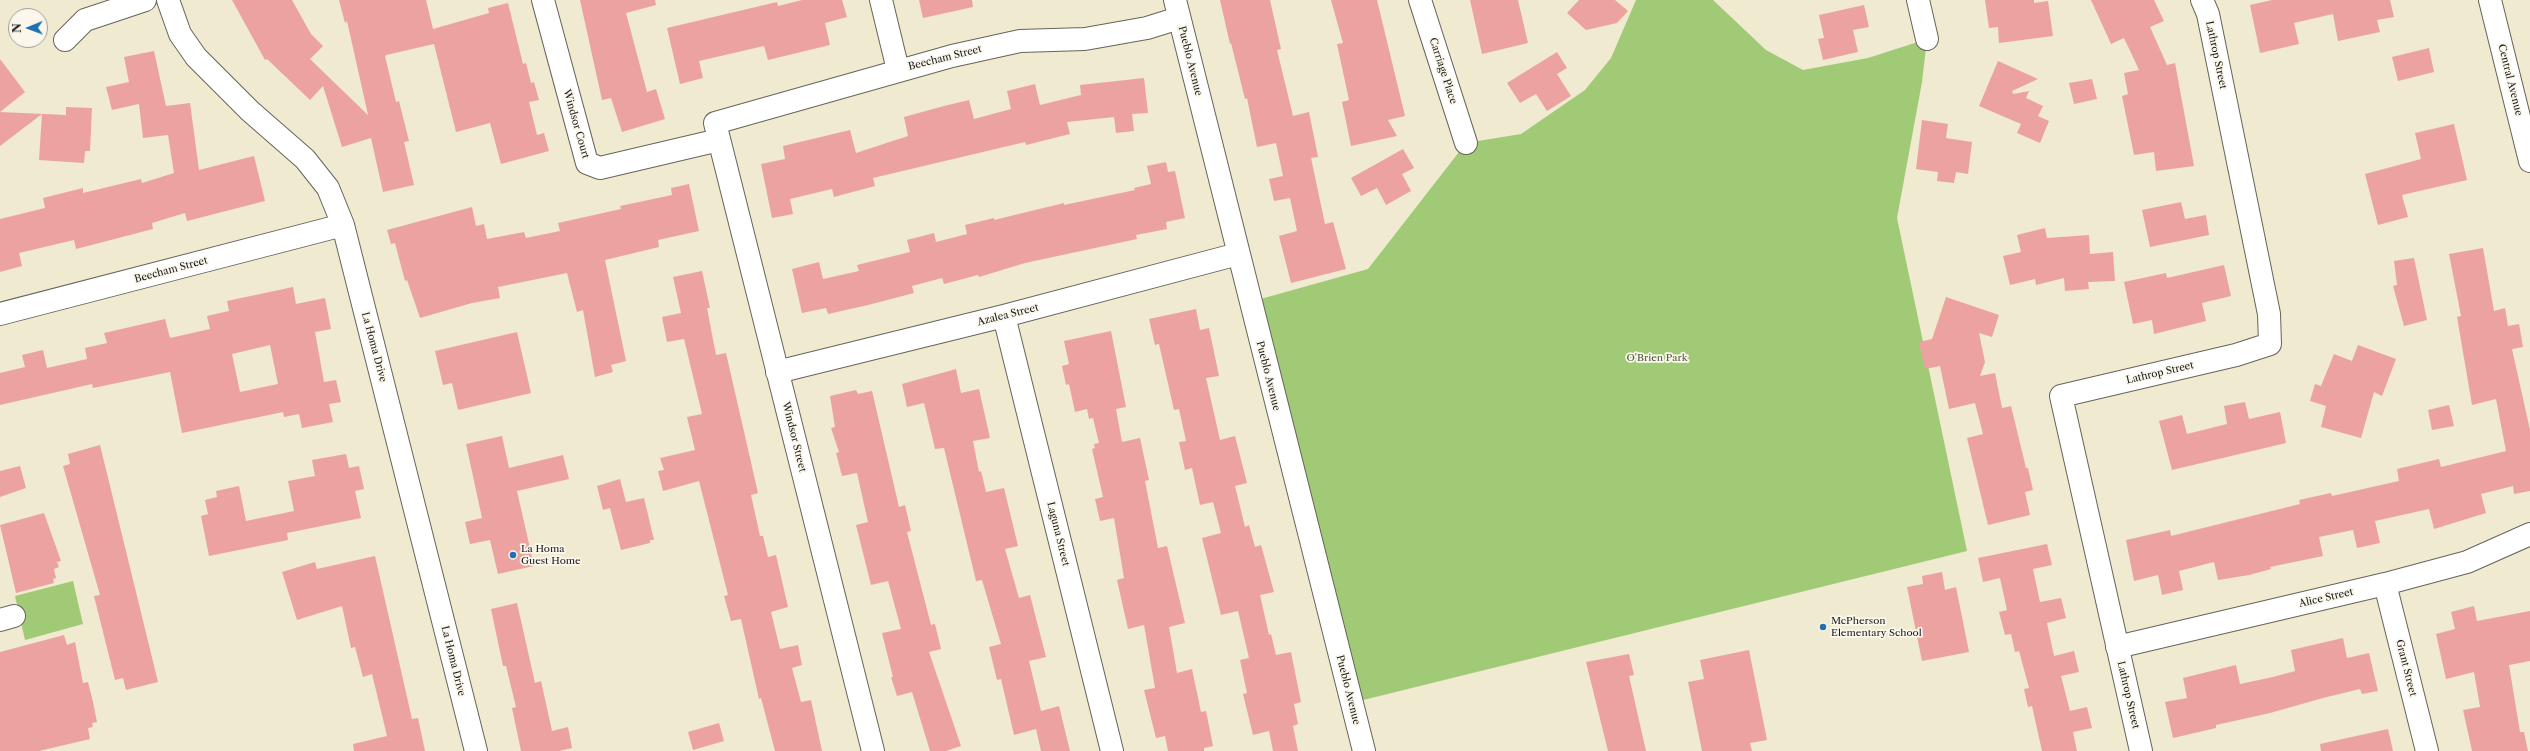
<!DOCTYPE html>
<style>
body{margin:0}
#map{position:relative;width:2530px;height:751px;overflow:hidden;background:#efead0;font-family:"Libre Caslon Text",serif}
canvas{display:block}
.north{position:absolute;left:8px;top:8px;width:40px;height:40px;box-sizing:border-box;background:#fbf7ec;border:1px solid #a29f99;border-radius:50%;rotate:269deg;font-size:11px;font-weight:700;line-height:16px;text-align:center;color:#1c1c1c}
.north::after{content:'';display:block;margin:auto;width:14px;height:18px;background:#1f6fb2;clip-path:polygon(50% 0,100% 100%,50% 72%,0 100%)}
</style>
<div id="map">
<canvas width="2530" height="751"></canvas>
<div class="north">N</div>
</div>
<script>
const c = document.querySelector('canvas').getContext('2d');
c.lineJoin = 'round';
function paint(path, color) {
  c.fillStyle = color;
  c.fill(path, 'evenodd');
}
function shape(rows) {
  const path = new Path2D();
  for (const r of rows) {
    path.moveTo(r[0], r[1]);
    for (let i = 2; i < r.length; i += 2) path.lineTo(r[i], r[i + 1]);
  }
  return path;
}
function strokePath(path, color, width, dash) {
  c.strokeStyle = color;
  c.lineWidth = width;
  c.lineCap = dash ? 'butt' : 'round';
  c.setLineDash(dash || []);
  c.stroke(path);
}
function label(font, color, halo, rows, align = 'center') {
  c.font = font + ' "Libre Caslon Text",serif';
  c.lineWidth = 3.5;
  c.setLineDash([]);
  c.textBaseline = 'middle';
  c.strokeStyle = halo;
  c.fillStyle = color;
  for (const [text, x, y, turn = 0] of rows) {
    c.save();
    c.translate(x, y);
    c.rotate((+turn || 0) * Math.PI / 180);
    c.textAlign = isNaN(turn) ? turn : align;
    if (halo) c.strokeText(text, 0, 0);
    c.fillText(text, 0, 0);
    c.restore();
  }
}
const green = shape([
 [1636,0,1713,0,1766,50,1803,70,1868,58,1927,39,1922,82,1897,218,1967,551,1351,703,1250,302,1368,269,1466,143,1521,134,1585,90,1611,58],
 [73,581,83,624,25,640,15,596]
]);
const building = shape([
 [232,0,292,0,311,34,323,46,310,59,368,115,347,21,345,23,339,0,426,0,433,29,489,13,488,8,508,3,523,64,526,63,531,83,534,82,539,100,529,102,537,135,544,133,549,151,501,164,490,123,456,132,434,44,386,55,385,56,396,102,399,101,409,141,404,142,414,185,383,192,371,138,342,147,323,86,310,100,267,59,265,60],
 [580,0,655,0,656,5,626,13,647,92,656,89,665,119,622,132,611,98,602,100],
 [802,0,842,0,847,17,825,23,830,45,768,60,764,46,699,61,703,78,680,84,667,28,777,2,778,6],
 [919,0,972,0,973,7,923,18],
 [1220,0,1270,0,1281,49,1277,50,1293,116,1309,112,1318,157,1311,158,1325,224,1333,222,1346,269,1291,283,1279,236,1297,231,1290,198,1274,201,1269,179,1283,176,1276,143,1257,147,1247,98,1245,99,1231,43,1230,44],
 [1331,0,1377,0,1405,116,1388,120,1397,136,1351,146,1342,102,1349,100,1337,44,1343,43],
 [1470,0,1518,0,1528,43,1482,54],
 [1579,0,1615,0,1628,11,1617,23,1586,30,1567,13],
 [1985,0,2034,0,2034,3,2048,1,2053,36,1999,43,1998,27,1989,28],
 [2091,0,2154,0,2164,21,2150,27,2167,65,2175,63,2194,166,2156,171,2154,152,2134,155,2122,96,2128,94,2124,73,2139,70,2124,38,2111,44],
 [2272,0,2390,0,2394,17,2377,20,2380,32,2338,41,2333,14,2294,23,2299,44,2260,53,2250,5],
 [1864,5,1869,27,1853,30,1858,52,1823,60,1818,39,1824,38,1819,15],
 [2429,48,2434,72,2398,81,2392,57],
 [154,51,166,106,190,103,199,170,254,156,265,201,187,221,185,213,152,223,153,229,76,249,74,240,19,253,22,266,0,272,0,219,45,208,43,198,83,188,83,193,141,179,142,183,174,173,168,135,143,138,139,104,112,110,106,87,129,82,124,57],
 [1557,52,1567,68,1557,74,1571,96,1547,111,1536,94,1520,103,1507,83],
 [0,59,25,92,0,112,66,115,66,107,92,108,90,151,85,151,84,163,39,160,42,114,0,146],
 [1998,61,2038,79,2012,91,2013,94,2029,91,2026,98,2043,106,2038,116,2049,121,2040,143,2017,133,2021,124,1979,106],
 [1144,78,1148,113,1132,114,1134,131,1116,133,1114,117,1067,122,1070,134,1026,145,1025,142,873,178,875,186,834,197,832,189,790,199,793,214,772,218,761,164,785,159,783,146,850,130,856,153,908,136,904,117,944,106,969,100,974,119,1011,109,1007,91,1035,84,1040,105,1081,95,1080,85],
 [2092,79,2097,99,2074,104,2069,83],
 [1922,120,1948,124,1946,138,1972,142,1968,174,1956,172,1954,183,1937,181,1938,172,1916,169],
 [2454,124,2467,180,2402,195,2408,217,2378,225,2365,174,2421,159,2415,133],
 [1403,149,1414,168,1402,174,1411,191,1386,205,1377,188,1361,196,1351,178],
 [1166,162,1168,172,1175,171,1185,218,1166,222,1167,229,1136,235,1137,239,1025,263,979,277,978,275,944,284,942,278,912,286,914,293,868,305,828,314,826,308,802,313,792,269,819,262,823,279,859,271,857,265,910,252,907,240,934,233,936,242,967,234,965,225,994,218,994,220,1064,203,1064,205,1135,190,1134,188,1151,184,1147,166],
 [689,184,699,231,658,240,659,247,605,260,626,361,611,365,613,372,595,377,583,310,577,312,567,273,498,287,500,298,472,303,420,318,407,280,405,281,395,243,391,244,387,230,472,207,476,226,484,224,487,239,524,232,526,238,560,231,558,223,621,209,620,206,672,195,671,188],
 [2181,202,2185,219,2206,215,2209,235,2150,247,2142,210],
 [2045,228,2047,238,2089,235,2090,254,2113,252,2115,281,2088,282,2089,289,2065,291,2064,278,2036,285,2035,279,2010,285,2003,256,2021,252,2017,235],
 [2483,248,2494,311,2505,308,2508,326,2519,324,2523,347,2512,349,2530,430,2530,491,2514,494,2513,486,2481,494,2486,513,2434,529,2429,509,2375,521,2380,543,2357,548,2353,530,2319,537,2323,556,2270,567,2271,569,2249,575,2218,580,2214,562,2179,571,2183,590,2162,595,2158,575,2134,581,2126,540,2170,530,2171,536,2300,504,2299,500,2331,493,2332,496,2399,481,2397,469,2439,459,2441,467,2506,451,2496,399,2472,405,2457,317,2461,316,2449,254],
 [2414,258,2427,320,2404,326,2393,286,2397,285,2394,261],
 [2224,265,2231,296,2202,303,2206,321,2154,334,2152,320,2133,324,2124,282,2166,273,2167,278],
 [702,271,710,308,707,308,716,355,726,353,758,493,751,495,760,536,763,536,768,557,776,555,788,607,771,612,780,649,798,645,802,665,792,668,801,702,811,700,822,751,775,751,761,698,759,699,741,619,731,621,724,596,728,595,699,481,663,491,658,471,664,470,660,458,695,450,687,417,702,414,684,339,667,342,662,317,681,313,673,277],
 [293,287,296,304,325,298,331,329,315,332,324,382,336,380,341,402,329,404,333,422,302,428,299,414,284,417,283,412,182,433,170,372,93,388,92,384,0,405,0,373,25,367,22,355,43,350,47,368,87,359,85,348,107,343,104,333,165,319,170,338,210,329,207,316,229,311,227,301],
 [270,345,278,384,240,392,232,354],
 [1946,297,1999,315,1992,337,1979,333,1985,362,1980,376,1995,373,2002,408,2011,406,2026,468,2028,468,2033,490,2025,492,2030,515,1988,525,1967,438,1983,434,1975,403,1949,409,1940,366,1925,369,1919,342,1932,339],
 [1196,309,1200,330,1209,328,1219,376,1206,378,1220,440,1235,436,1247,483,1235,486,1245,527,1249,525,1255,547,1261,545,1274,592,1260,595,1269,635,1271,634,1276,655,1291,652,1301,702,1294,704,1298,724,1293,726,1298,751,1273,751,1269,731,1253,735,1243,694,1247,693,1240,660,1249,658,1238,611,1221,615,1202,538,1221,533,1213,502,1200,505,1192,468,1185,470,1179,442,1186,441,1179,409,1174,410,1159,344,1155,345,1149,319],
 [1111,331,1126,407,1116,409,1122,442,1140,438,1149,480,1145,481,1158,548,1167,546,1185,623,1169,627,1177,673,1192,669,1201,712,1206,711,1213,746,1204,748,1204,751,1168,751,1165,736,1156,738,1144,690,1155,688,1144,625,1128,629,1117,580,1124,578,1114,518,1100,521,1095,499,1103,497,1092,449,1095,448,1094,444,1099,443,1093,418,1089,419,1087,409,1075,412,1069,384,1066,385,1062,366,1069,364,1064,341],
 [517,332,531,393,458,410,452,383,443,385,435,351],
 [2358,345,2396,359,2382,396,2374,392,2361,438,2321,427,2326,406,2310,401,2315,384,2321,386,2334,354,2352,361],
 [956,369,961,393,979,389,990,438,973,441,979,472,981,471,986,492,1004,488,1018,546,1005,549,1019,598,1030,595,1046,657,1029,661,1041,711,1059,706,1070,751,1041,751,1036,729,1014,735,1001,679,997,680,989,647,1001,644,982,580,976,581,944,448,935,449,924,403,907,407,902,384],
 [856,390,858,394,872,391,899,507,905,505,911,531,907,532,931,625,935,624,941,649,929,652,961,746,946,751,930,751,912,692,897,696,891,677,893,677,882,633,901,629,888,581,871,585,856,525,868,522,857,473,842,476,836,453,839,452,831,428,835,427,830,396],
 [2245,402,2249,419,2280,412,2286,443,2172,470,2159,421,2182,415,2187,434,2227,424,2224,406],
 [2449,405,2454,426,2432,430,2428,410],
 [502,436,509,468,563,455,569,479,517,491,534,566,498,574,490,540,470,544,465,522,482,518,466,444],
 [100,445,158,682,126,690,123,678,115,680,94,596,100,595,63,466,70,464,68,454],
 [346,454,349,468,359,466,364,489,355,491,361,518,287,533,288,540,209,556,201,516,208,514,205,500,217,497,216,491,239,486,246,521,294,511,288,481,315,476,312,460],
 [20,466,26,488,0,497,0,471],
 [620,479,626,502,644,498,654,540,650,540,650,543,621,550,610,508,603,510,597,486],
 [44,513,61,561,57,562,59,567,54,569,56,578,53,579,54,583,16,593,0,525],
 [2047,544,2052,565,2033,569,2040,602,2061,598,2066,618,2047,623,2054,656,2074,651,2079,672,2061,676,2070,711,2087,707,2092,728,2073,732,2077,751,2042,751,2032,706,2028,707,2024,689,2029,688,2019,651,2015,652,2011,634,2005,635,1999,612,2007,610,2000,578,1983,582,1978,558],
 [375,556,412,719,418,718,425,751,354,751,353,744,387,736,372,674,363,677,355,647,351,648,342,606,297,620,282,572,315,562,317,569],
 [1942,572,1945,590,1956,587,1969,652,1922,661,1907,587,1923,584,1922,576],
 [517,603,535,683,541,681,552,731,568,727,572,748,559,751,521,751,512,708,516,707,506,666,503,666,491,609],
 [2474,606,2477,621,2530,611,2530,661,2509,665,2520,732,2524,732,2528,751,2472,751,2463,710,2480,707,2474,672,2446,679,2436,634,2455,629,2451,612],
 [64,635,67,645,75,642,83,683,88,682,93,702,97,722,92,723,93,727,88,728,90,739,39,751,0,751,0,652],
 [2343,638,2347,658,2369,653,2378,691,2362,694,2360,689,2323,698,2270,713,2216,725,2216,728,2173,738,2165,702,2187,698,2183,678,2236,665,2240,684,2273,677,2295,671,2291,650],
 [1749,650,1767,740,1750,743,1752,751,1702,751,1688,682,1704,679,1700,660],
 [1629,654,1634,675,1629,676,1646,751,1608,751,1586,662],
 [719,723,724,741,693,750,688,732],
 [2388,729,2393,751,2321,751,2320,744]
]);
const minor = shape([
 [168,0,180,34,196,57,250,111,305,159,328,188,343,225,476,751],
 [543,0,587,163,600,168,719,140],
 [881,0,898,70],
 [1420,0,1466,143],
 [1918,0,1927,39],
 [2490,0,2530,161],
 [65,40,85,20,145,0],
 [0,314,343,225],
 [1004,316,1112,751],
 [777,372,1004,316,1238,254],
 [2385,584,2427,751],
 [0,620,14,616],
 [2117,647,2385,584,2467,562,2530,534],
 [873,751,715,123,952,56,1020,41,1085,39,1147,28,1179,18],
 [2141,751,2061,396,2236,355,2270,344,2269,314,2208,14,2202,0]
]);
const tertiary = shape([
 [1175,0,1364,751]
]);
const markers = [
 [513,555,4,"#1f6fb2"],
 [1823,627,4,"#1f6fb2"]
];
const streetNames = [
 ["Lathrop Street",2216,55,78],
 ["Beecham Street",945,58,-14],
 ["Pueblo Avenue",1190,61,76],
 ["Carriage Place",1443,71,72],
 ["Central Avenue",2510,80,76],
 ["Windsor Court",576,124,74],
 ["Beecham Street",171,270,-15],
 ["Azalea Street",1008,315,-14],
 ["La Homa Drive",374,347,75],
 ["Lathrop Street",2160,373,-13],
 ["Pueblo Avenue",1268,376,76],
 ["Windsor Street",794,437,76],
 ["Laguna Street",1058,534,76],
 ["Alice Street",2326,598,-13],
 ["La Homa Drive",453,661,76],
 ["Grant Street",2406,668,76],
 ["Pueblo Avenue",1348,690,76],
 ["Lathrop Street",2128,695,77]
];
const parkNames = [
 ["O'Brien Park",1657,358]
];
const poiNames = [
 ["La Homa",521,549],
 ["Guest Home",521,561],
 ["McPherson",1831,621],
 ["Elementary School",1831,633]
];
paint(green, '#a1ca76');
paint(building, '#eca39f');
strokePath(minor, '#66645b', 24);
strokePath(tertiary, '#66645b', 24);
strokePath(minor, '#fff', 22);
strokePath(tertiary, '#fff', 22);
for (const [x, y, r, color] of markers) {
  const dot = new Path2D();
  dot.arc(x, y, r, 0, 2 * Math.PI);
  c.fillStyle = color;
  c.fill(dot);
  strokePath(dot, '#fbf7ec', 1.5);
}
label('10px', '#1c1c1c', '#fbf7ec', streetNames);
label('10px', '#4b593c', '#fbf7ec', parkNames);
label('10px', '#1c1c1c', '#fbf7ec', poiNames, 'left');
</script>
